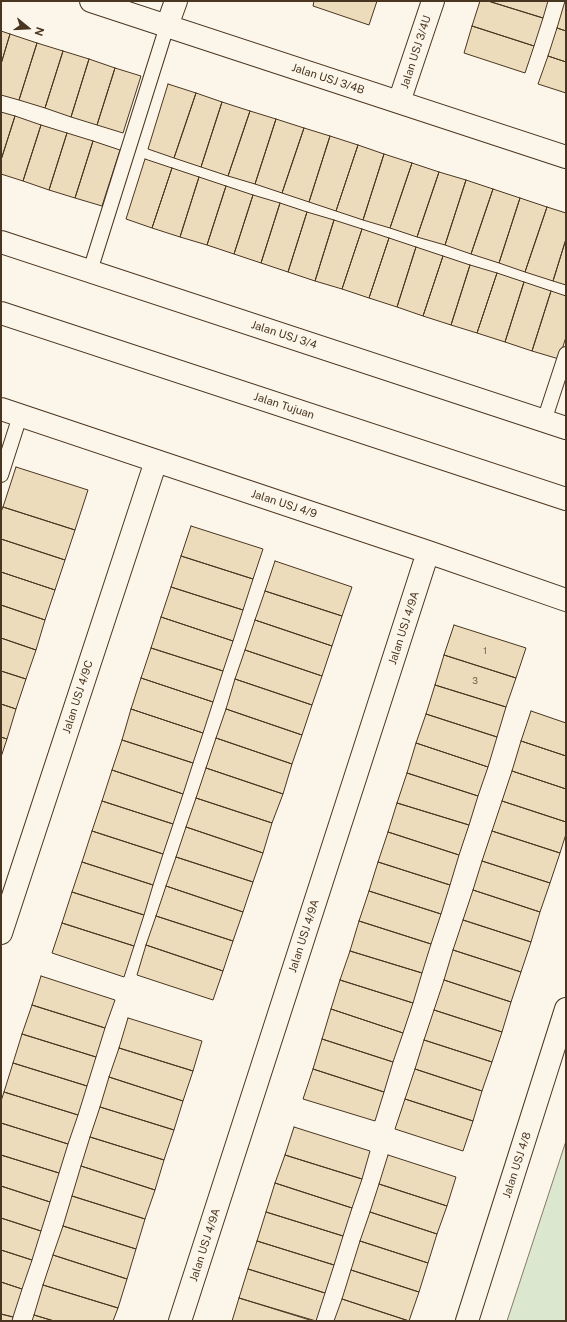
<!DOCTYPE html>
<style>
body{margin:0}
#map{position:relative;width:567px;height:1322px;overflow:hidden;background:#fbf6e9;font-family:"Public Sans",sans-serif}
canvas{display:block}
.frame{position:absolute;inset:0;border:2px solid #4a3520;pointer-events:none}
.north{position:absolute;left:8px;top:8px;width:40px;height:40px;-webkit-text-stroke:3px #fbf6e9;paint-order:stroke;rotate:108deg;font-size:11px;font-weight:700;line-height:16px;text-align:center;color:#4a3520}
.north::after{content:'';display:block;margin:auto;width:14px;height:18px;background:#4a3520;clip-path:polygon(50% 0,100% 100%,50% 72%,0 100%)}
</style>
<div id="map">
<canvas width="567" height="1322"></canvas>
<div class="frame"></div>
<div class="north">N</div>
</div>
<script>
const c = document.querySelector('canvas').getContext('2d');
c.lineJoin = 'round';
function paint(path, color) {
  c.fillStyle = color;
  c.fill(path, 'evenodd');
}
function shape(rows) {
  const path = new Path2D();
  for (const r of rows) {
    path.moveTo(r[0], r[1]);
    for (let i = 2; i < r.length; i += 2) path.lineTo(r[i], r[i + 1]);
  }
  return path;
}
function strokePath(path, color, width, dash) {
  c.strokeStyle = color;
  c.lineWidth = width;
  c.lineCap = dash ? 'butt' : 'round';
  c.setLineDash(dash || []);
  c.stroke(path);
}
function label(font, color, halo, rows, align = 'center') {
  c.font = font + ' "Public Sans",sans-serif';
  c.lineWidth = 3;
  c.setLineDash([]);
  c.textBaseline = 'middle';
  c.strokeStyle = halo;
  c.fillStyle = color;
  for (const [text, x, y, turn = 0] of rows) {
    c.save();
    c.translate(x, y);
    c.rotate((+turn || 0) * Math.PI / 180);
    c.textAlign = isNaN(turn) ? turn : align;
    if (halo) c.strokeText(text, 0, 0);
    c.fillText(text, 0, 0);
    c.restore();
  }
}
const green = shape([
 [566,1141,566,1321,507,1321,566,1141]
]);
const building = shape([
 [314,1,377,1,369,25,313,6,314,1],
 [480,1,488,1,543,18,534,46,472,26,480,1],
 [488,1,548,1,543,18,488,1],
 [565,1,566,1,566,31,557,28,565,1],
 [472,26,534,46,525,73,464,53,472,26],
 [557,28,566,31,566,62,548,56,557,28],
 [1,31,10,34,1,64,1,31],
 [10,34,37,43,19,100,1,95,1,64,10,34],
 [37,43,63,51,45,108,19,100,37,43],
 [63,51,89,59,71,117,45,108,63,51],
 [548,56,566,62,566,93,538,84,548,56],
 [89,59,115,68,97,125,71,117,89,59],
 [115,68,141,76,123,133,97,125,115,68],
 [168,84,196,93,174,158,148,149,168,84],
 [196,93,222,102,201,167,174,158,196,93],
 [222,102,250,111,228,176,201,167,222,102],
 [250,111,276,119,255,184,228,176,250,111],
 [1,112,15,116,1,160,1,112],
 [15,116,41,125,23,181,1,174,1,160,15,116],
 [276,119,304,128,282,193,255,184,276,119],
 [41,125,67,133,49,190,23,181,41,125],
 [304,128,330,136,309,202,282,193,304,128],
 [67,133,93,141,75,198,49,190,67,133],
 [330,136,358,145,336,211,309,202,330,136],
 [93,141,120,150,102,206,75,198,93,141],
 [358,145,384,154,363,220,336,211,358,145],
 [384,154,412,163,390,228,363,220,384,154],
 [145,159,172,168,152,228,126,219,145,159],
 [412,163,439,172,417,237,390,228,412,163],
 [172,168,199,177,180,237,152,228,172,168],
 [439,172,466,180,445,245,417,237,439,172],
 [199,177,226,186,207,245,180,237,199,177],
 [466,180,493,189,471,254,445,245,466,180],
 [226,186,253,195,234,254,207,245,226,186],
 [493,189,520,198,499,263,471,254,493,189],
 [253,195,280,203,261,263,234,254,253,195],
 [520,198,547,207,525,272,499,263,520,198],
 [280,203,307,212,288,272,261,263,280,203],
 [547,207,566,213,566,239,553,281,525,272,547,207],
 [307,212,334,220,315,281,288,272,307,212],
 [334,220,362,229,342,289,315,281,334,220],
 [362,229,389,238,369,298,342,289,362,229],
 [389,238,416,247,397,307,369,298,389,238],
 [566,239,566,285,553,281,566,239],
 [416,247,443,256,423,316,397,307,416,247],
 [443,256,470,265,451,325,423,316,443,256],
 [470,265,497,273,477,333,451,325,470,265],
 [497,273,524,282,505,342,477,333,497,273],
 [524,282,551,291,532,351,505,342,524,282],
 [551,291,566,296,566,337,559,359,532,351,551,291],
 [16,467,88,490,75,530,3,507,16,467],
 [3,507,75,530,65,560,1,539,1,512,3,507],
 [191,526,263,549,253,579,181,556,191,526],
 [1,539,65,560,55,590,1,572,1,539],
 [181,556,253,579,243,610,171,587,181,556],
 [275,561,352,587,342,616,265,591,275,561],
 [1,572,55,590,45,620,1,605,1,572],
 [171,587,243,610,233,641,161,617,171,587],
 [265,591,342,616,332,646,255,620,265,591],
 [1,605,45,620,36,650,1,638,1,605],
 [161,617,233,641,223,671,151,648,161,617],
 [255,620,332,646,322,676,245,650,255,620],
 [454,625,526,648,516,678,444,655,454,625],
 [1,638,36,650,26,679,1,671,1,638],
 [151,648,223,671,213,702,141,678,151,648],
 [245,650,322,676,312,705,235,679,245,650],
 [444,655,516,678,506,707,435,685,444,655],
 [1,671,26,679,16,709,1,704,1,671],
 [141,678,213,702,203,733,131,709,141,678],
 [235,679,312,705,302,735,226,709,235,679],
 [435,685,506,707,497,737,426,714,435,685],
 [1,704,16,709,7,739,1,737,1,704],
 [131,709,203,733,193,763,122,740,131,709],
 [226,709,302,735,292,764,216,738,226,709],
 [531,711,566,723,566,756,521,741,531,711],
 [426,714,497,737,488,767,416,743,426,714],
 [1,737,7,739,1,757,1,737],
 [216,738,292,764,283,794,206,768,216,738],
 [122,740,193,763,183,794,112,770,122,740],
 [521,741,566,756,566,789,512,771,521,741],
 [416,743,488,767,478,796,407,773,416,743],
 [206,768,283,794,272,823,196,798,206,768],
 [112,770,183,794,173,824,102,801,112,770],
 [512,771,566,789,566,822,502,801,512,771],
 [407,773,478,796,469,825,397,803,407,773],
 [196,798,272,823,263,853,186,827,196,798],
 [102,801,173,824,163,854,92,831,102,801],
 [502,801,566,822,566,834,560,853,492,831,502,801],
 [397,803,469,825,459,855,388,832,397,803],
 [186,827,263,853,253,882,176,857,186,827],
 [92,831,163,854,153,885,82,862,92,831],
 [492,831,560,853,550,883,482,861,492,831],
 [388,832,459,855,450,885,378,862,388,832],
 [176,857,253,882,243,912,166,886,176,857],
 [482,861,550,883,540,912,473,890,482,861],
 [82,862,153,885,144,915,72,892,82,862],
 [378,862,450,885,441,914,369,891,378,862],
 [166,886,243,912,233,941,156,916,166,886],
 [473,890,540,912,531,942,463,920,473,890],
 [369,891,441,914,431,944,359,921,369,891],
 [72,892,144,915,134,946,62,923,72,892],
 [156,916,233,941,223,971,146,945,156,916],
 [463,920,531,942,521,972,453,950,463,920],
 [359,921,431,944,422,973,350,951,359,921],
 [62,923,134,946,124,977,52,953,62,923],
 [146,945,223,971,213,1000,137,975,146,945],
 [453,950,521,972,511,1002,444,980,453,950],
 [350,951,422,973,413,1003,340,980,350,951],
 [41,976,115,1000,105,1028,32,1005,41,976],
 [340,980,413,1003,403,1033,331,1009,340,980],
 [444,980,511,1002,502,1032,434,1010,444,980],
 [32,1005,105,1028,96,1057,22,1034,32,1005],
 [331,1009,403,1033,393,1062,322,1039,331,1009],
 [434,1010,502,1032,492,1062,424,1040,434,1010],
 [128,1018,202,1041,193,1071,119,1048,128,1018],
 [22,1034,96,1057,87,1086,13,1063,22,1034],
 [322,1039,393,1062,384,1092,313,1069,322,1039],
 [424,1040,492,1062,482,1091,415,1069,424,1040],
 [119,1048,193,1071,183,1101,109,1077,119,1048],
 [13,1063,87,1086,78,1115,4,1092,13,1063],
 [313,1069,384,1092,375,1121,303,1099,313,1069],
 [415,1069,482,1091,473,1121,405,1099,415,1069],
 [109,1077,183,1101,174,1130,100,1107,109,1077],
 [4,1092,78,1115,68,1144,1,1123,1,1101,4,1092],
 [405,1099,473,1121,463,1151,395,1129,405,1099],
 [100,1107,174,1130,164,1160,90,1137,100,1107],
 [1,1123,68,1144,59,1173,1,1155,1,1123],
 [294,1127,370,1151,362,1179,285,1155,294,1127],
 [90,1137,164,1160,155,1190,81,1166,90,1137],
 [1,1155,59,1173,50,1202,1,1186,1,1155],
 [285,1155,362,1179,352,1208,275,1183,285,1155],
 [388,1155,456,1177,447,1206,379,1184,388,1155],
 [81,1166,155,1190,145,1219,72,1196,81,1166],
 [275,1183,352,1208,343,1236,266,1212,275,1183],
 [379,1184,447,1206,437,1234,370,1212,379,1184],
 [1,1186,50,1202,41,1231,1,1218,1,1186],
 [72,1196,145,1219,136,1249,63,1226,72,1196],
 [266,1212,343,1236,334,1265,257,1241,266,1212],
 [370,1212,437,1234,428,1263,360,1241,370,1212],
 [1,1218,41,1231,32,1260,1,1250,1,1218],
 [63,1226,136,1249,127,1279,53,1255,63,1226],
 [257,1241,334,1265,325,1293,248,1269,257,1241],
 [360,1241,428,1263,419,1292,351,1270,360,1241],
 [1,1250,32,1260,22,1289,1,1282,1,1250],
 [53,1255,127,1279,118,1308,43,1285,53,1255],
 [248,1269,325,1293,316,1321,239,1298,248,1269],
 [351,1270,419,1292,409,1321,342,1299,351,1270],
 [1,1282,22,1289,13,1317,1,1314,1,1282],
 [43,1285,118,1308,113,1321,54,1321,34,1315,43,1285],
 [239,1298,313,1321,232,1321,239,1298],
 [342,1299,409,1321,334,1321,342,1299],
 [1,1314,13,1317,12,1321,1,1321,1,1314],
 [34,1315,54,1321,32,1321,34,1315]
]);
const service = shape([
 [90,271,167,26],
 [544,421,566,354],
 [1,475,20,416]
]);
const minor = shape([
 [91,1,566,157],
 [167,26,176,1],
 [399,102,433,1],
 [1,242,566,428],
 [1,409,428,552,566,600],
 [1,933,156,461],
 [180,1321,428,552],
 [467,1321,566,1009]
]);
const tertiary = shape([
 [1,313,566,499]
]);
const numberNames = [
 ["1",485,651],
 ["3",475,681]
];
const streetNames = [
 ["Jalan USJ 3/4U",416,52,-72],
 ["Jalan USJ 3/4B",328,79,18],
 ["Jalan USJ 3/4",284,335,18],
 ["Jalan Tujuan",284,406,18],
 ["Jalan USJ 4/9",284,504,18],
 ["Jalan USJ 4/9A",404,628,-72],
 ["Jalan USJ 4/9C",78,697,-72],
 ["Jalan USJ 4/9A",304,936,-72],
 ["Jalan USJ 4/8",517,1165,-72],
 ["Jalan USJ 4/9A",205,1245,-72]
];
paint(green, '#dce7d0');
strokePath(green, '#887966', 1);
paint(building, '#ecdcbc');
strokePath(building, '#4a3520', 1);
strokePath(service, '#4a3520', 16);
strokePath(minor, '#4a3520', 24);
strokePath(tertiary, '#4a3520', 24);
strokePath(service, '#fbf6e9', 14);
strokePath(minor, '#fbf6e9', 22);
strokePath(tertiary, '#fbf6e9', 22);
label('9px', '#725f47', null, numberNames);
label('11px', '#4a3520', '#fbf6e9', streetNames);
</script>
